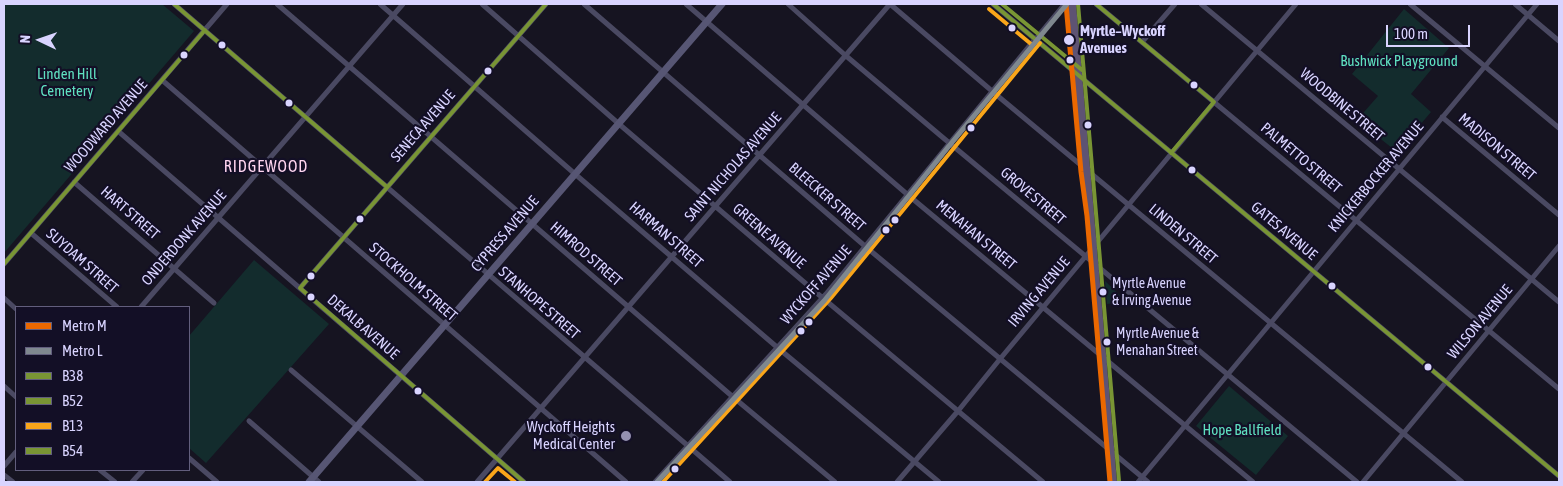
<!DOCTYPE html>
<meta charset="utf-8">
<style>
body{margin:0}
#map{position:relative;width:1563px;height:486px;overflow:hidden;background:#161421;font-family:"Asap Condensed",sans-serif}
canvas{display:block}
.frame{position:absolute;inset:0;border:5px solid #d9d4ff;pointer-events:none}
.legend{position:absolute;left:15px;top:306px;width:175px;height:165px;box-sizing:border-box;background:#130f26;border:1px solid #625e7d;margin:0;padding:6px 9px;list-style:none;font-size:15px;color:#d9d4ff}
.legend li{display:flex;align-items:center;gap:10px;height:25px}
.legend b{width:25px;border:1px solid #625e7d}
.north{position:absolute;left:15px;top:15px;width:50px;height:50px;-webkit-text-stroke:4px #130f26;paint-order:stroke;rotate:273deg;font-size:14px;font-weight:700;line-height:20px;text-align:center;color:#d9d4ff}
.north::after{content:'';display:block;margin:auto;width:18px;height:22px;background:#d9d4ff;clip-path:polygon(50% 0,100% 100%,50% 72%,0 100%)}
.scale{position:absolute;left:1386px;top:25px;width:84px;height:22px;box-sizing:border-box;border:2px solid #d9d4ff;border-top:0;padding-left:6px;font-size:15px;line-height:18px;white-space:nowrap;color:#d9d4ff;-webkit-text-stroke:4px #130f26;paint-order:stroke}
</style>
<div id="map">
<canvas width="1563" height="486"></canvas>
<div class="frame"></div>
<ul class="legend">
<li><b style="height:6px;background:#eb6800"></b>Metro M</li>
<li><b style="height:6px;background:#7f888f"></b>Metro L</li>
<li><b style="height:6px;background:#799534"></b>B38</li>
<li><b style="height:6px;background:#799534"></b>B52</li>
<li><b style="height:6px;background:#faa61a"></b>B13</li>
<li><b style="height:6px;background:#799534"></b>B54</li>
</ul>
<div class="north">N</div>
<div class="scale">100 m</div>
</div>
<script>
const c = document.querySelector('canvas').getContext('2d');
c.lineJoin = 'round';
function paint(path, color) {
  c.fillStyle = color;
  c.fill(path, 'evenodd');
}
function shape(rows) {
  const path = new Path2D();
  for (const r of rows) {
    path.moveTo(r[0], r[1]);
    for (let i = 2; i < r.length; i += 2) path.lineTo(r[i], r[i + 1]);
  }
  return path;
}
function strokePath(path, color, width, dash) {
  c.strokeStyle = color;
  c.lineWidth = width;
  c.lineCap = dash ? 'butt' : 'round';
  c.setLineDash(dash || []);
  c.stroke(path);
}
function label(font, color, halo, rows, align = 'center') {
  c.font = font + ' "Asap Condensed",sans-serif';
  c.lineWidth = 4.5;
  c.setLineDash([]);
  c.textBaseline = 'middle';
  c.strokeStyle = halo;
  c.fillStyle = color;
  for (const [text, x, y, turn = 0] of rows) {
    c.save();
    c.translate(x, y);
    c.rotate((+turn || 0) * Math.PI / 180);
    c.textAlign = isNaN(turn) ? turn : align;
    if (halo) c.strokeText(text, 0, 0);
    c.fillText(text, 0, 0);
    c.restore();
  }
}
const green = shape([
 [4,4,162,4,194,31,4,253],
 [1404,9,1449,48,1411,94,1431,112,1397,152,1357,120,1378,96,1352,74],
 [254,260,329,324,206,463,189,448,189,336],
 [1105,281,1121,296,1116,303,1107,304],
 [1229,386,1288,436,1256,475,1196,426]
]);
const pedestrian = shape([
 [1035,39,1064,4]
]);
const minor = shape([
 [174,4,730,482],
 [277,4,733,397,835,482],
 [380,4,575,174,778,348,939,482],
 [482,4,619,124,818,294,1043,482],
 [584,4,866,247,1148,482],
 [686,4,908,195,1253,482],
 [788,4,845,55,941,136,1357,482],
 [993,4,1559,476],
 [1096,4,1559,389],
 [1201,4,1559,302],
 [1410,4,1559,128],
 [1515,4,1559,41],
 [1142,42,1175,4],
 [162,80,626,482],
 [1442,117,1559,215],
 [118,131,524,482],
 [74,182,214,303],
 [31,233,117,307],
 [4,264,227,4],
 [300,288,546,4],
 [4,298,16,309],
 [141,307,403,4],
 [291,370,422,482],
 [4,386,16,397],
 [249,421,319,482],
 [189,458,217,482],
 [4,466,16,452],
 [100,470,115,482],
 [4,475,13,482],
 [132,482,143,470],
 [477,482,890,4,999,97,1462,482],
 [655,482,826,294,1035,39],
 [897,482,958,411,1000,359,1296,4],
 [1138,482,1537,4],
 [1363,482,1559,246]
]);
const secondary = shape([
 [309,482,722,4]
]);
const primary = shape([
 [1072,4,1113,482]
]);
const bus1 = shape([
 [174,4,387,187],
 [4,264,205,30],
 [300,288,546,4],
 [300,288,524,482]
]);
const bus2 = shape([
 [993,4,1559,476],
 [1096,4,1214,102,1171,153]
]);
const bus3 = shape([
 [989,9,1031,44],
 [485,482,498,468,515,482],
 [663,482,831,298,1040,43]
]);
const bus4 = shape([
 [1002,4,1082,70],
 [1078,4,1119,481]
]);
const metro1 = shape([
 [1066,4,1081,172,1087,216,1110,482]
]);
const metro2 = shape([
 [657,482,824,301,949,146,1067,4]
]);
const markers = [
 [1012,28,4.5,"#d9d4ff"],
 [1069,40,6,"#d9d4ff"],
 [222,45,4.5,"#d9d4ff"],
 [184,55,4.5,"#d9d4ff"],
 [1070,60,4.5,"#d9d4ff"],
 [488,71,4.5,"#d9d4ff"],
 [1194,85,4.5,"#d9d4ff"],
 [289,103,4.5,"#d9d4ff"],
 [1088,125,4.5,"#d9d4ff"],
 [971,128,4.5,"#d9d4ff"],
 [1192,170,4.5,"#d9d4ff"],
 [360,219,4.5,"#d9d4ff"],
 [895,220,4.5,"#d9d4ff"],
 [886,230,4.5,"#d9d4ff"],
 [311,276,4.5,"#d9d4ff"],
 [1332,286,4.5,"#d9d4ff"],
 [1103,292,4.5,"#d9d4ff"],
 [311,297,4.5,"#d9d4ff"],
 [809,322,4.5,"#d9d4ff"],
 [801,331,4.5,"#d9d4ff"],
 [1107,342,4.5,"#d9d4ff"],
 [1428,367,4.5,"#d9d4ff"],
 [418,391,4.5,"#d9d4ff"],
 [626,436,6,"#9591b1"],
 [675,469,4.5,"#d9d4ff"]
];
const busNames = [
 ["Myrtle Avenue",1112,284],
 ["& Irving Avenue",1112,301],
 ["Myrtle Avenue &",1116,334],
 ["Menahan Street",1116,351]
];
const stopNames = [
 ["Myrtle–Wyckoff",1080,31],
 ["Avenues",1080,48]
];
const parkNames = [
 ["Bushwick Playground",1399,61],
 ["Linden Hill",67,74],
 ["Cemetery",67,91],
 ["Hope Ballfield",1242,430]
];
const streetNames = [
 ["WOODBINE STREET",1342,105,40],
 ["WOODWARD AVENUE",106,126,-49],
 ["SENECA AVENUE",423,126,-49],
 ["MADISON STREET",1497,147,40],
 ["PALMETTO STREET",1301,158,40],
 ["SAINT NICHOLAS AVENUE",733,167,-49],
 ["KNICKERBOCKER AVENUE",1376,177,-50],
 ["GROVE STREET",1033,196,40],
 ["BLEECKER STREET",827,197,41],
 ["HART STREET",130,213,41],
 ["GATES AVENUE",1284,231,40],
 ["CYPRESS AVENUE",505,234,-49],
 ["LINDEN STREET",1183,234,40],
 ["HARMAN STREET",666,235,41],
 ["MENAHAN STREET",976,235,40],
 ["GREENE AVENUE",769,236,41],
 ["ONDERDONK AVENUE",184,238,-49],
 ["HIMROD STREET",586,254,41],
 ["SUYDAM STREET",82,261,41],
 ["STOCKHOLM STREET",413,282,41],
 ["WYCKOFF AVENUE",816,285,-49],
 ["IRVING AVENUE",1039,292,-50],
 ["STANHOPE STREET",539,303,41],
 ["WILSON AVENUE",1480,322,-50],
 ["DEKALB AVENUE",363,327,41]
];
const poiNames = [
 ["Wyckoff Heights",615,427],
 ["Medical Center",615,444]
];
const neighbourhoodNames = [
 ["RIDGEWOOD",266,167]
];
paint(green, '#132c2d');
strokePath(pedestrian, '#4a4962', 4);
strokePath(minor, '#4a4962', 5);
strokePath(secondary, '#575674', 7);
strokePath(primary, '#5e5373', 8);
strokePath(bus1, '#799534', 4);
strokePath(bus2, '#799534', 4);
strokePath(bus3, '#faa61a', 4);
strokePath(bus4, '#799534', 4);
strokePath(metro1, '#eb6800', 5);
strokePath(metro2, '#7f888f', 5);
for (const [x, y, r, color] of markers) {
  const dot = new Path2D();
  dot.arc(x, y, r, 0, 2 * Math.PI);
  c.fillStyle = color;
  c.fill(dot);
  strokePath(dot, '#130f26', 2);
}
label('14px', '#d9d4ff', '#130f26', busNames, 'left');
label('bold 15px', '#d9d4ff', '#130f26', stopNames, 'left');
label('15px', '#5fe0c0', '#130f26', parkNames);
label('15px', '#d9d4ff', '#130f26', streetNames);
label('15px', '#d9d4ff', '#130f26', poiNames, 'right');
c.letterSpacing = '1px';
label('16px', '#ffd6f0', '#130f26', neighbourhoodNames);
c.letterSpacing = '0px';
</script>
